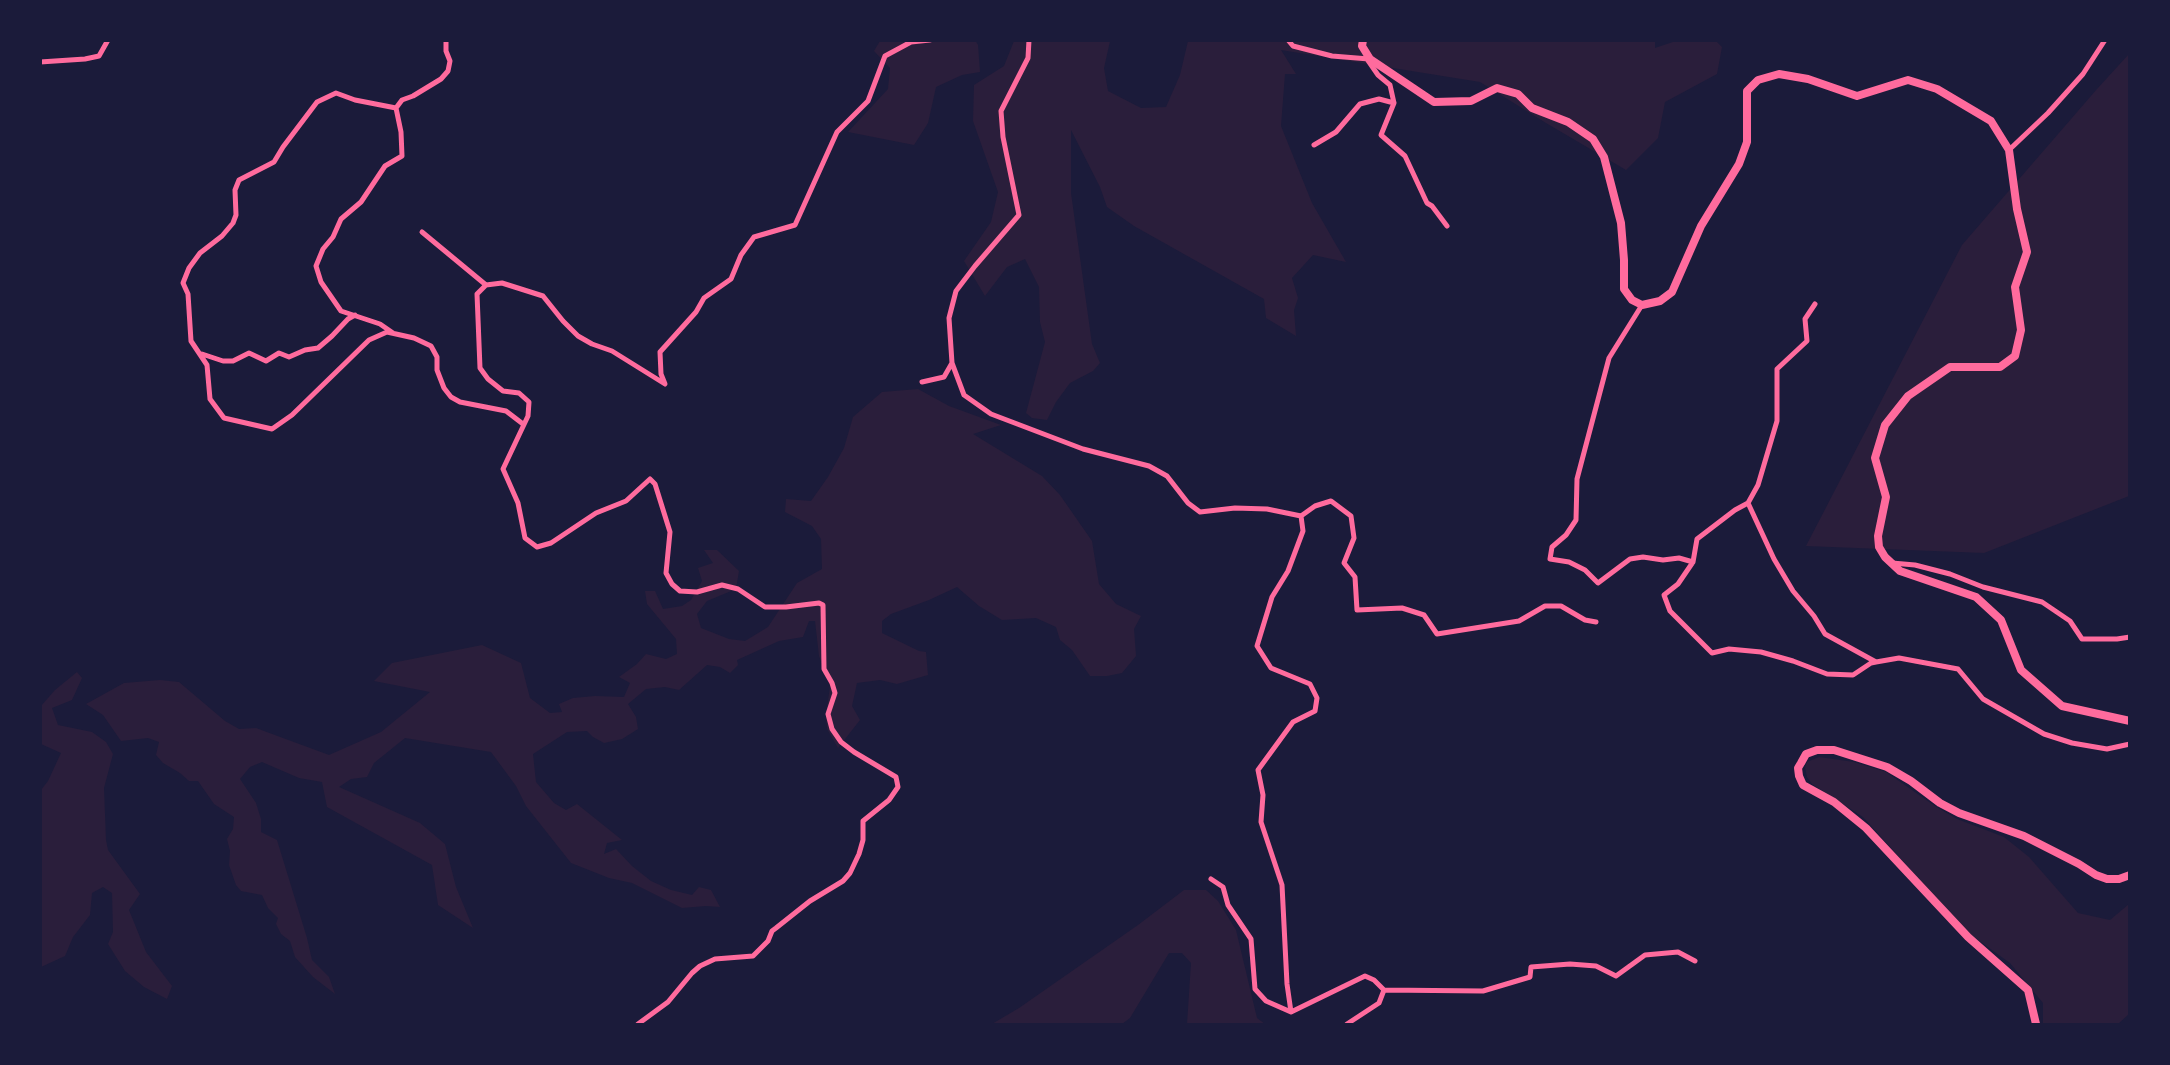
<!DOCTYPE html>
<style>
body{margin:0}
#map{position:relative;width:2170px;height:1065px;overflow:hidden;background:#1b1b3a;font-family:Arial,sans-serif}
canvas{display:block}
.frame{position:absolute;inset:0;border:42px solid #1b1b3a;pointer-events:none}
</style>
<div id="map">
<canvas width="2170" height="1065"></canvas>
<div class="frame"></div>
</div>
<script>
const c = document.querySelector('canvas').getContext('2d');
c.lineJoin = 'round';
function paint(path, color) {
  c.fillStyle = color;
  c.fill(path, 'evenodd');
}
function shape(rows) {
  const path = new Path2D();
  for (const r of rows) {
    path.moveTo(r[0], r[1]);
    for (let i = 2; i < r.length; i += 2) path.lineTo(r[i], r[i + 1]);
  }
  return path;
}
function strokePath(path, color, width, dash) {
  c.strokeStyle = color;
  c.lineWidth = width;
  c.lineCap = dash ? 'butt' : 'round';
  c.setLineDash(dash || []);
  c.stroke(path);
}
const green = shape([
 [975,40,978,45,980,72,962,75,936,87,928,123,914,145,848,132,888,89,890,68,874,51,880,41],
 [1715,40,1722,47,1717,74,1665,102,1658,138,1626,170,1546,123,1480,82,1281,50,1296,74,1285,74,1281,126,1312,203,1346,262,1313,255,1292,278,1298,298,1294,310,1296,336,1266,318,1264,299,1134,226,1107,207,1100,187,1071,130,1071,193,1092,344,1100,363,1093,371,1070,383,1056,402,1047,420,1032,418,1026,413,1045,342,1040,322,1039,287,1025,259,1007,267,985,296,964,261,991,222,998,192,973,121,974,85,1004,66,1014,41,1110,41,1104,68,1108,91,1141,108,1166,107,1180,75,1188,41,1655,41,1655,48,1676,41],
 [2129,54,2129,496,1984,553,1806,546,1962,245,2097,89],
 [918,389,949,406,1001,425,973,434,1042,476,1060,495,1092,541,1099,584,1116,604,1141,616,1134,629,1136,656,1122,673,1107,676,1090,676,1072,650,1060,640,1056,627,1036,618,1002,620,979,606,957,587,929,600,891,614,882,621,882,633,919,651,926,652,928,675,897,684,880,680,857,683,852,706,860,720,838,748,827,729,826,716,830,686,819,656,815,621,809,621,803,637,779,641,737,660,738,665,730,673,720,667,707,665,679,690,665,687,646,689,628,704,636,717,638,729,622,739,604,743,593,737,587,731,567,732,533,754,536,782,554,803,566,810,577,804,622,840,607,843,604,854,616,849,632,866,651,881,671,890,692,895,699,887,711,890,720,907,706,906,682,908,632,883,609,878,571,863,526,806,516,786,491,752,405,738,374,763,367,777,351,779,339,787,420,823,445,844,456,887,473,928,438,905,432,865,327,807,322,782,299,778,262,762,250,767,240,779,256,803,261,819,261,832,277,840,307,938,312,960,329,977,335,994,313,977,295,957,290,941,281,934,276,924,278,918,268,908,262,895,241,891,236,885,229,865,230,851,227,839,233,829,234,817,214,804,198,781,189,781,180,773,163,763,156,755,159,742,148,738,121,741,103,715,86,704,124,683,160,680,179,682,225,721,239,729,256,728,329,755,381,732,430,692,374,681,392,663,482,645,521,663,530,698,550,713,562,712,559,704,573,698,595,696,624,697,630,683,619,677,637,664,646,654,666,659,677,654,676,639,647,604,645,591,655,591,663,609,682,606,691,600,702,581,698,568,713,563,704,550,717,550,739,571,736,589,707,601,697,614,701,628,729,639,745,641,768,627,797,583,822,569,821,539,812,526,785,512,786,499,811,501,828,477,844,448,853,417,882,392],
 [77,672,82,678,72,700,52,708,58,725,92,732,106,742,113,754,104,788,106,840,108,850,140,894,129,910,146,952,172,986,167,999,144,987,125,971,108,944,113,932,112,893,103,887,92,893,90,915,73,937,65,956,41,967,41,790,48,781,61,753,41,744,41,706,55,690],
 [1819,757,1854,762,1886,772,1935,806,1957,819,2004,837,2029,857,2078,913,2110,920,2129,904,2129,1014,2118,1024,2043,1024,2043,1003,2010,963,1967,932,1863,817,1812,784,1807,777,1805,767,1807,762],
 [1184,890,1206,890,1218,901,1236,930,1257,1018,1265,1024,1187,1024,1191,963,1182,953,1169,953,1130,1018,1122,1024,992,1024,1019,1008,1138,925]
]);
const minor = shape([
 [1029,40,1028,58,1001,111,1003,137,1019,215,975,266,956,291,949,318,952,363,964,395,991,414,1083,449,1149,466,1167,476,1188,503,1200,512,1235,508,1267,509,1301,516,1303,531,1288,571,1272,597,1257,646,1271,668,1310,684,1317,698,1315,711,1293,722,1258,770,1263,795,1261,822,1282,885,1287,984,1291,1012,1365,976,1374,980,1384,990,1379,1003,1347,1024],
 [1288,40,1293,46,1332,56,1369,59],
 [1367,59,1378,75,1390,85,1394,103,1381,135,1405,156,1427,203,1432,206,1447,226],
 [40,62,85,59,99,56,108,40],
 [396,108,355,100,336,93,317,102,283,147,274,162,239,180,235,190,236,215,233,223,222,236,200,253,189,268,183,283,188,294,191,341,207,365,210,399,224,418,272,429,292,415,369,340,387,332,414,338,431,346,437,357,437,370,444,388,451,397,460,402,506,411,523,424],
 [1314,145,1336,132,1360,104,1379,99,1394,103],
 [2009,150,2048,113,2083,74,2105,40],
 [422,232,486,285],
 [1642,305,1609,358,1577,479,1576,520,1566,535,1552,547,1550,559,1569,562,1585,570,1598,583,1630,559,1643,557,1663,560,1679,558,1693,562],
 [393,333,380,324,341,311,321,282,316,266,323,249,333,237,341,219,361,202,385,166,402,156,401,132,396,108,402,100,413,96,441,79,448,71,450,61,446,51,446,40],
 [202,354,223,361,233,361,249,353,266,361,279,353,289,357,305,350,318,348,332,336,348,319,355,315],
 [922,382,944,377,952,363],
 [1748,503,1758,485,1777,421,1777,369,1807,341,1805,319,1815,304],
 [1301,516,1315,506,1331,501,1351,516,1354,538,1344,563,1355,577,1357,610,1402,608,1424,615,1437,634,1519,621,1545,606,1561,606,1585,620,1596,622],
 [1892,563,1915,565,1950,574,1983,587,2042,602,2070,621,2082,639,2117,639,2130,637],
 [1876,662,1825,634,1814,616,1793,591,1774,559,1748,503,1735,510,1697,539,1693,562,1678,584,1664,595,1670,611,1712,653,1729,649,1761,652,1793,661,1827,674,1853,675,1871,663,1876,662,1899,658,1958,669,1983,699,2044,734,2072,743,2107,749,2130,744],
 [1211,879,1223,887,1228,905,1251,939,1255,989,1266,1001,1291,1012],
 [1384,990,1483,991,1530,977,1531,967,1570,964,1596,966,1616,976,1645,955,1678,952,1695,961],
 [638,1024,668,1002,692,973,700,966,715,959,753,956,768,941,772,931,776,928,810,901,843,881,850,873,859,854,863,840,863,821,889,800,898,787,896,777,854,752,841,742,832,729,828,714,835,693,832,683,824,669,823,605,819,603,786,607,765,607,738,589,722,585,697,592,680,591,672,584,666,573,670,532,655,484,650,479,626,501,596,513,551,543,537,547,525,538,518,503,503,469,528,416,529,402,519,393,503,391,488,379,480,368,477,294,486,285,502,283,543,296,563,321,578,336,592,344,612,351,665,384,661,374,660,352,696,312,704,298,731,279,741,255,754,237,795,225,837,132,868,101,885,56,911,42,930,40]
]);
const primary = shape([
 [1363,40,1362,46,1370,59,1434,102,1471,101,1497,88,1518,94,1532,108,1568,122,1593,139,1604,157,1621,223,1624,260,1624,289,1632,300,1642,305,1660,301,1672,292,1701,226,1739,164,1747,142,1747,91,1758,80,1779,74,1808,79,1857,96,1908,80,1937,89,1991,121,2009,150,2017,209,2027,252,2015,287,2021,330,2015,356,2000,367,1950,367,1908,396,1885,425,1875,458,1886,497,1878,536,1879,547,1885,557,1900,571,1976,597,2001,620,2021,670,2062,706,2130,721],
 [2036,1024,2028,990,1968,937,1866,828,1834,802,1803,785,1799,776,1798,768,1801,763,1806,754,1817,750,1834,750,1887,767,1911,781,1940,803,1959,813,2024,836,2079,864,2096,875,2107,879,2119,879,2130,875]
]);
paint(green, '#2a1e3b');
strokePath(minor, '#ff6b9d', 5);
strokePath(primary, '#ff6b9d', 8);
</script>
